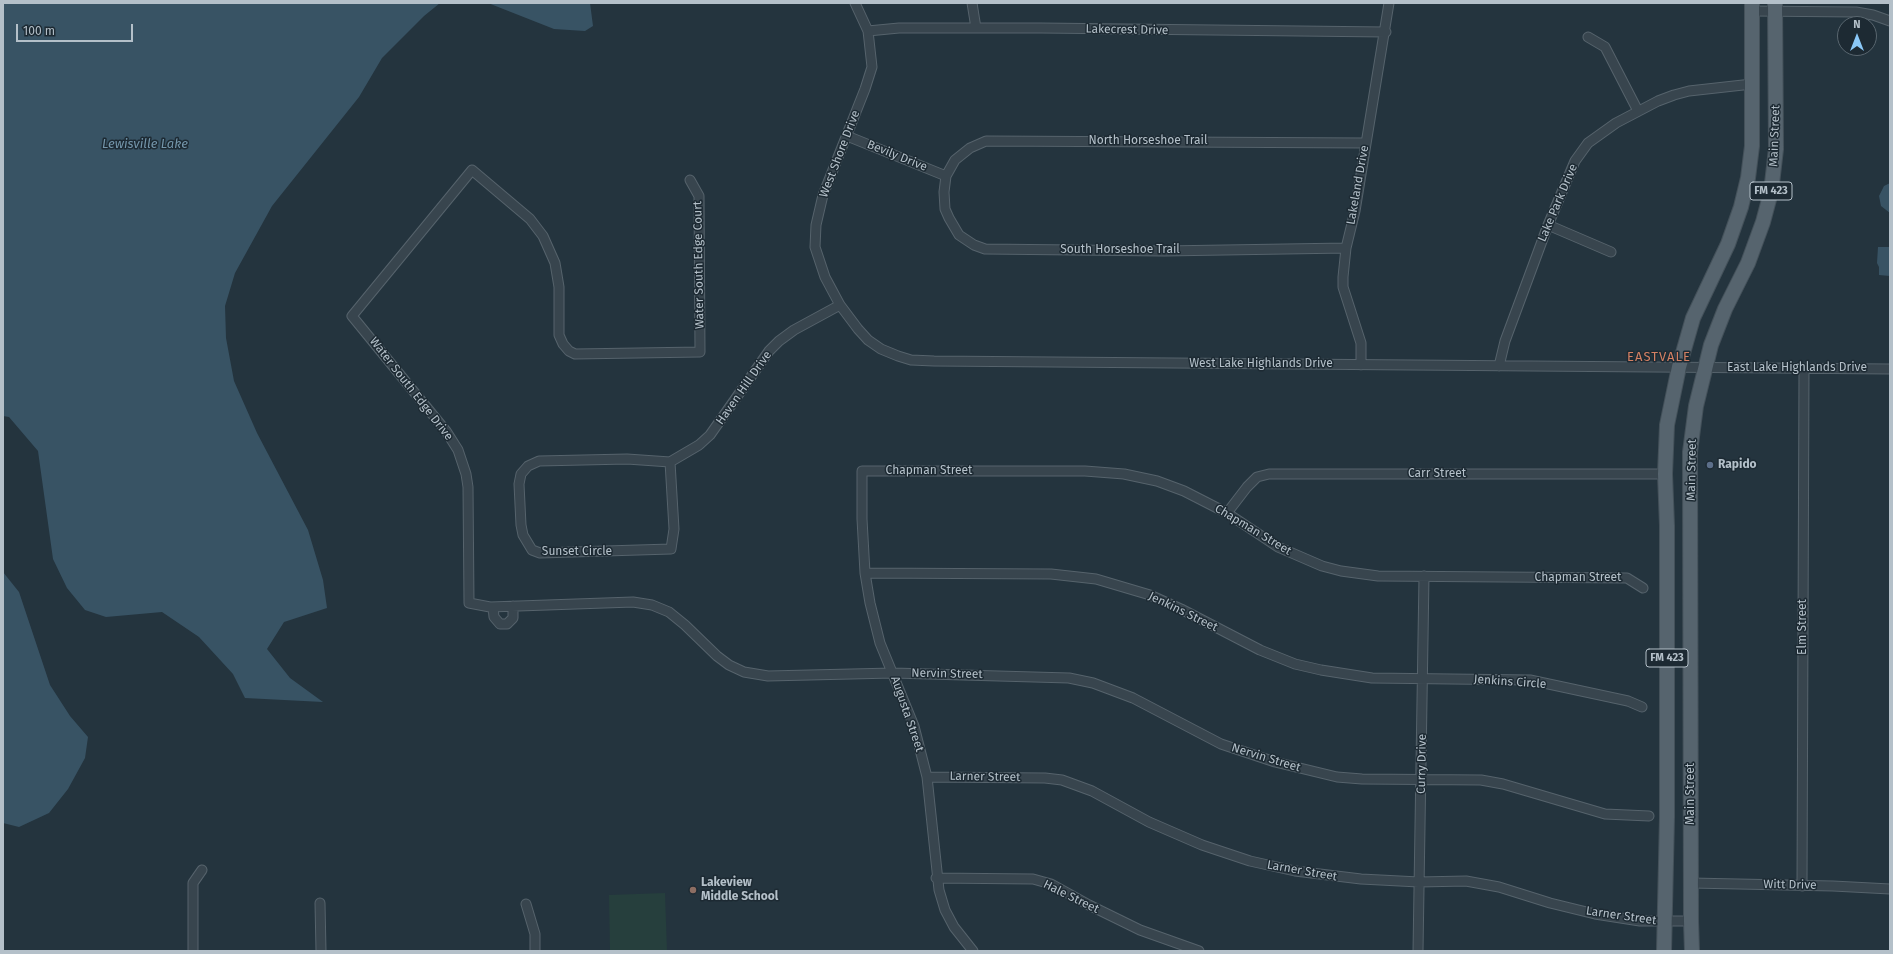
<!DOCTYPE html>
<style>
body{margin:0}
#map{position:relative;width:1893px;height:954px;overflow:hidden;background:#24343e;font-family:"Fira Sans",sans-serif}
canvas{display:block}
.frame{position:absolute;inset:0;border:4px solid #b4c0c9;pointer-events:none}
.north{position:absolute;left:1837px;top:16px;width:40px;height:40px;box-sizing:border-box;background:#1d2a33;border:1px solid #59666f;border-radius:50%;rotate:0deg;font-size:11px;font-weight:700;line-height:16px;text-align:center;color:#b4c0c9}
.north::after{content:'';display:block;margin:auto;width:14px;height:18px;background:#8ac8f7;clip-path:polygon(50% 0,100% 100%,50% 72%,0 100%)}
.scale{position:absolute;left:16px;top:24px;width:117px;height:18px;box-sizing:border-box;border:2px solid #b4c0c9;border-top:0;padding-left:5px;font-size:12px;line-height:14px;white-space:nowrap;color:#b4c0c9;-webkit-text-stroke:3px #1d2a33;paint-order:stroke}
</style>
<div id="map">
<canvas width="1893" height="954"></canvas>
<div class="frame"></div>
<div class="north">N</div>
<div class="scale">100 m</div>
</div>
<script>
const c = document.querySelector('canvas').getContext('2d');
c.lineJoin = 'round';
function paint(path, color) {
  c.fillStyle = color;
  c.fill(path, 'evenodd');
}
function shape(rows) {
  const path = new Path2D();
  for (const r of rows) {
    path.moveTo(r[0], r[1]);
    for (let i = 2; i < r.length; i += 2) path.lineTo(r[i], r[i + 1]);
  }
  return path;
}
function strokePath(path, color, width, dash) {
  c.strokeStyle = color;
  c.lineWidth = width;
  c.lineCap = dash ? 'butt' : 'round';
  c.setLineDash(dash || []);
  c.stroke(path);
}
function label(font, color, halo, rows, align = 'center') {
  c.font = font + ' "Fira Sans",sans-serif';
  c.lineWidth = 3;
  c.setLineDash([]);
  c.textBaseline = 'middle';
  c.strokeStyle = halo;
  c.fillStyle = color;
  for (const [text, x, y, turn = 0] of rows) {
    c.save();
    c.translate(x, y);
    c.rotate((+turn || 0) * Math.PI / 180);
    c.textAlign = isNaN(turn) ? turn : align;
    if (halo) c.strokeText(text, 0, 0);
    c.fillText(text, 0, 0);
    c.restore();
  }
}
const green = shape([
 [665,893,667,951,610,951,609,895]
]);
const water = shape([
 [3,3,440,3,424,16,382,58,359,97,272,206,235,273,225,306,226,338,234,381,257,433,308,530,323,580,327,608,284,622,267,649,290,678,323,702,245,698,233,674,199,637,162,612,106,617,85,610,67,588,53,559,38,451,9,417,3,416],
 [488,3,590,3,593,26,585,31,554,29],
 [1890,183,1890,213,1881,206,1879,196,1884,186],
 [1878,247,1890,247,1890,276,1879,275,1879,267,1877,263],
 [3,572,19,592,50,685,70,716,88,737,85,758,68,789,49,813,19,827,3,823]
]);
const street = shape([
 [855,3,868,31,872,67,865,89,823,195,816,225,815,247,825,277,840,305,858,329,868,340,881,349,898,356,911,360,934,361,1890,369],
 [972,3,976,28],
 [1752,11,1856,12,1873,15,1890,21],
 [868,31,899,28,1041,28,1386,32],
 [1588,37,1605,47,1638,111],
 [847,136,946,176],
 [690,180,699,196,700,352,575,354,569,351,563,344,559,335,559,287,555,263,543,236,530,219,472,170,352,316,446,431,458,450,466,474,468,487,469,603,490,607,633,602,652,605,669,612,685,625,717,656,729,665,744,672,768,676,893,673,1069,678,1093,683,1133,698,1221,744,1275,762,1337,777,1362,779,1481,780,1503,784,1605,814,1649,816],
 [1548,225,1611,252],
 [1346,248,1164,251,985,249,974,245,959,235,949,218,945,209,944,192,946,176,955,160,970,148,986,141,1366,143],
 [1361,365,1361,343,1343,287,1343,277,1346,248,1355,211,1389,3],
 [1499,366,1505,341,1548,225,1575,161,1588,143,1616,123,1658,101,1674,95,1689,91,1752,84],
 [627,459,670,462,674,529,671,549,540,553,532,550,523,535,521,525,519,484,521,474,528,466,539,461,627,459],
 [670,462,699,445,710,435,769,351,779,341,794,330,840,305],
 [1227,513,1247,487,1257,477,1269,474,1665,474],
 [865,573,1051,574,1096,579,1150,595,1181,609,1260,650,1295,664,1321,670,1372,678,1530,680,1628,701,1642,707],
 [493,607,494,617,500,624,507,624,513,618,513,606],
 [927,777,1045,778,1062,780,1092,791,1149,822,1202,845,1250,861,1295,871,1361,879,1419,882,1466,881,1499,887,1550,903,1595,914,1640,921,1691,921],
 [936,878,1033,879,1051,884,1089,905,1140,930,1199,951],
 [1691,883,1833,886,1890,889],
 [1802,886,1804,369],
 [320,903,321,951],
 [526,904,535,934,535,951],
 [193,951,193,883,202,870],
 [973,951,954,927,945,910,939,890,927,777,914,726,880,643,870,603,865,573,862,519,862,471,1085,471,1124,474,1157,481,1184,491,1227,513,1278,547,1322,566,1341,571,1378,576,1627,578,1643,588],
 [1418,951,1424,576]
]);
const primary = shape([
 [1664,951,1667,817,1667,526,1665,474,1667,425,1679,367,1693,318,1728,244,1741,207,1748,178,1752,146,1752,3],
 [1692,951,1691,921,1690,452,1696,406,1711,345,1725,309,1748,263,1763,222,1771,192,1776,149,1775,3]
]);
const markers = [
 [1710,465,4,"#5c6f8a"],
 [693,890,4,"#8d6e63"]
];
const shields = [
 [1771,191,42],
 [1667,658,42]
];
const shieldNames = [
 ["FM 423",1771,191],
 ["FM 423",1667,658]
];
const streetNames = [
 ["Lakecrest Drive",1127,30,1],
 ["Main Street",1775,136,-88],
 ["North Horseshoe Trail",1148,141],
 ["West Shore Drive",840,154,-69],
 ["Bevily Drive",897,156,22],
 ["Lakeland Drive",1358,185,-80],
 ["Lake Park Drive",1558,203,-67],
 ["South Horseshoe Trail",1120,250],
 ["Water South Edge Court",699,265,-91],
 ["West Lake Highlands Drive",1261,364],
 ["East Lake Highlands Drive",1797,368],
 ["Haven Hill Drive",744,388,-55],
 ["Water South Edge Drive",411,389,52],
 ["Main Street",1692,470,-89],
 ["Chapman Street",929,471],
 ["Carr Street",1437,474],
 ["Chapman Street",1253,530,31],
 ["Sunset Circle",577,552],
 ["Chapman Street",1578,578],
 ["Jenkins Street",1183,612,26],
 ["Elm Street",1803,627,-90],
 ["Nervin Street",947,674,1],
 ["Jenkins Circle",1510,682,4],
 ["Augusta Street",907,714,71],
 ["Nervin Street",1266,758,17],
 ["Curry Drive",1422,764,-89],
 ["Larner Street",985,777,1],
 ["Main Street",1691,794,-90],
 ["Larner Street",1302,871,10],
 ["Witt Drive",1790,885,1],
 ["Hale Street",1071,897,26],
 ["Larner Street",1621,916,8]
];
const poiNames = [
 ["Rapido",1718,465],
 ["Lakeview",701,883],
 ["Middle School",701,897]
];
const waterNames = [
 ["Lewisville Lake",145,144]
];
const neighbourhoodNames = [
 ["EASTVALE",1659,357]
];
paint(green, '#263f3d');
paint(water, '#385364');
strokePath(street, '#56636c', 11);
strokePath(primary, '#44515a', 16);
strokePath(street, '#38454e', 9);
strokePath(primary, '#56646e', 14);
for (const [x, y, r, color] of markers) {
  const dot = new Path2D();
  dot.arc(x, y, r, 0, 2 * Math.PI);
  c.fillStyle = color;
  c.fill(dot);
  strokePath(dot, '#1d2a33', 1.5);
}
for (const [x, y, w] of shields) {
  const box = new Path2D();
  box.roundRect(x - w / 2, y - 9, w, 18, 3);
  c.fillStyle = '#1d2a33';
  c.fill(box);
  strokePath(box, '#b4c0c9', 1);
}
label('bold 11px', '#b4c0c9', null, shieldNames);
label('12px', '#b4c0c9', '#1d2a33', streetNames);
label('bold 12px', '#b4c0c9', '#1d2a33', poiNames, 'left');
label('italic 13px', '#7496ab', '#1d2a33', waterNames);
c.letterSpacing = '1px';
label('13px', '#d48063', '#1d2a33', neighbourhoodNames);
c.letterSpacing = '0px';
</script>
